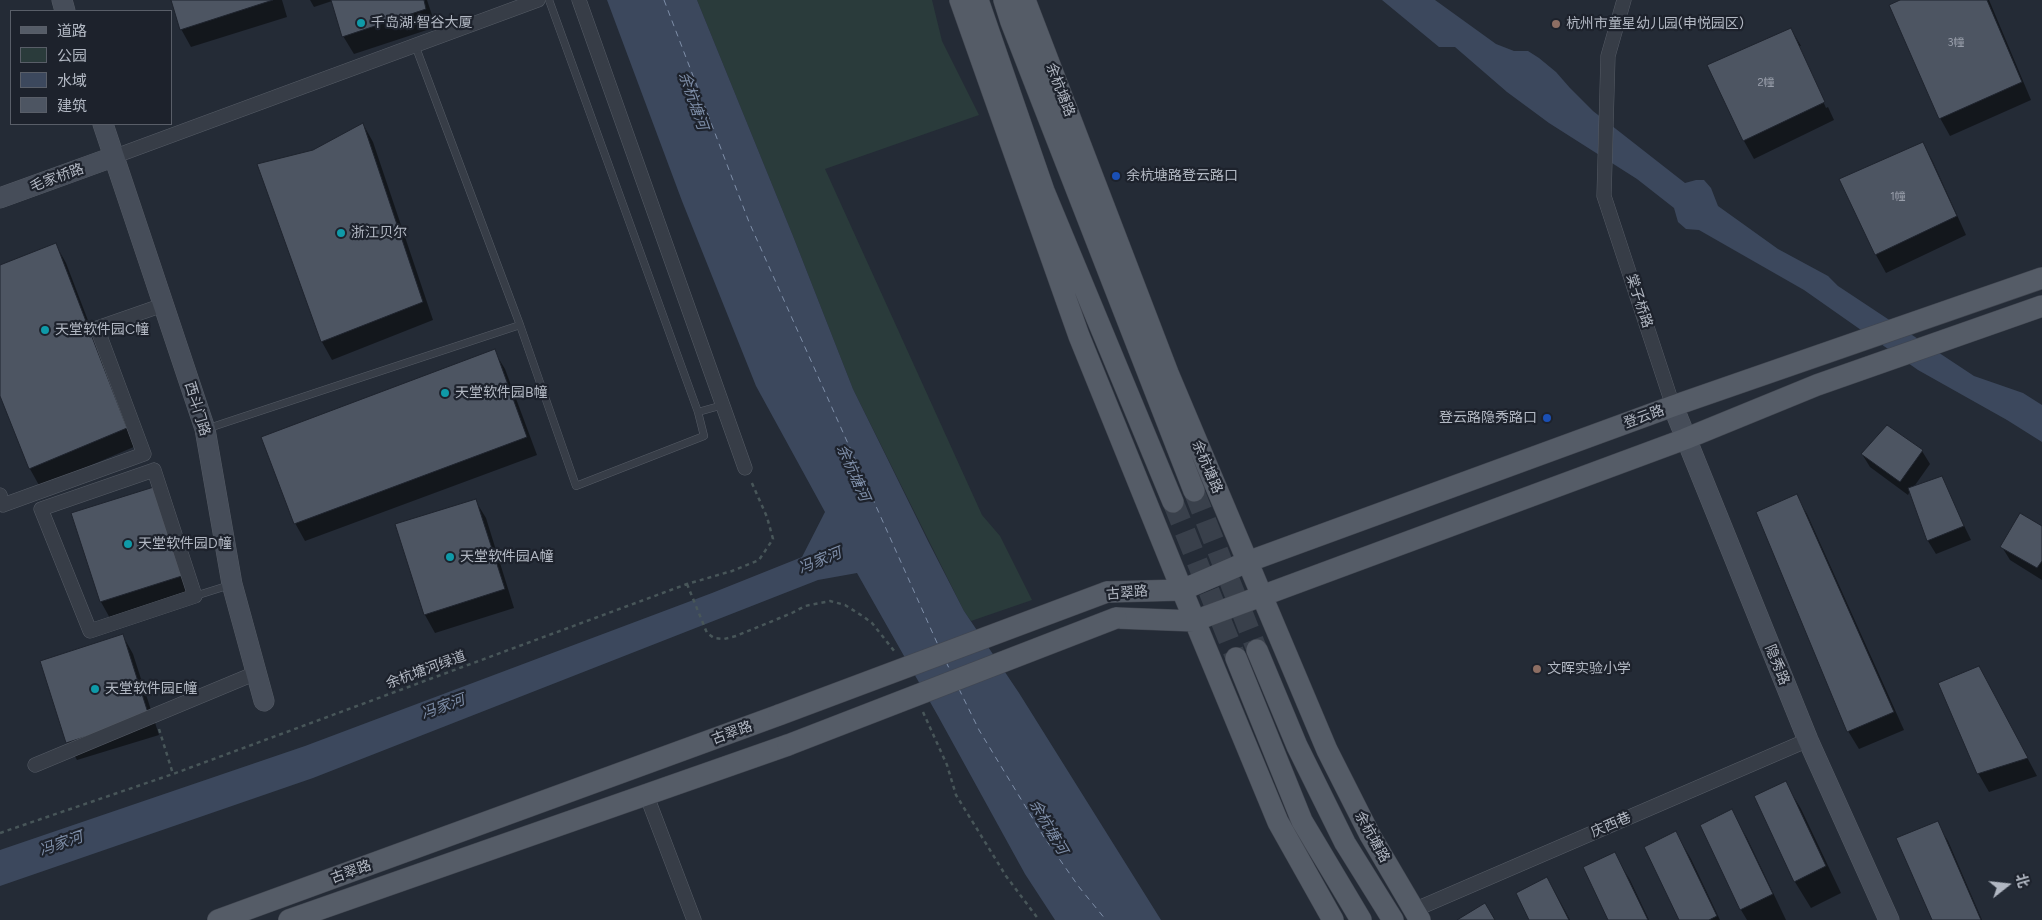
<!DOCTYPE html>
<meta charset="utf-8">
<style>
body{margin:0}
#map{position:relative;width:2042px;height:920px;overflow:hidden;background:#242b36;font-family:Figtree,"Noto Sans SC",sans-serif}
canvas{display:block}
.legend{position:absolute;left:10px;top:10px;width:162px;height:115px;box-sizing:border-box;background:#1d222c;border:1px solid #595e68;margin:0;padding:6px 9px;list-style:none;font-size:15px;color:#b2b8c3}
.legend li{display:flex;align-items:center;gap:10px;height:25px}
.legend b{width:25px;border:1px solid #595e68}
.north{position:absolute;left:1982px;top:860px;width:50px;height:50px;-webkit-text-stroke:4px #1d222c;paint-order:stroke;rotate:74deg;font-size:14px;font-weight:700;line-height:20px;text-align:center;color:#b2b8c3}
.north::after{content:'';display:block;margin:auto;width:18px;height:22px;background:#b2b8c3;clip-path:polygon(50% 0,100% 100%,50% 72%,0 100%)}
</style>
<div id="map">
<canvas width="2042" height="920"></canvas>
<ul class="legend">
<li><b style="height:6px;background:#555c67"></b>道路</li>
<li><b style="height:14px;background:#2a3b3b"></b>公园</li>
<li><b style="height:14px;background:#3c485d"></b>水域</li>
<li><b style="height:14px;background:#4d5562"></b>建筑</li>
</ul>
<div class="north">北</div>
</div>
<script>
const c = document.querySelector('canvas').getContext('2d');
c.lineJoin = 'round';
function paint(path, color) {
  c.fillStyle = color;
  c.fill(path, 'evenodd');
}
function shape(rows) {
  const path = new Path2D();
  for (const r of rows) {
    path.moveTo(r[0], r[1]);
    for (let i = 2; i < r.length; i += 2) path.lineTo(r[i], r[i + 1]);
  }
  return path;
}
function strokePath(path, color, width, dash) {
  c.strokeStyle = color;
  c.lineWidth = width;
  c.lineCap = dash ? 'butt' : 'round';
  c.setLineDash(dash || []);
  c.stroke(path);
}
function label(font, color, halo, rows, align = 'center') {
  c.font = font + ' Figtree,"Noto Sans SC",sans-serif';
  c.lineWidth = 4.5;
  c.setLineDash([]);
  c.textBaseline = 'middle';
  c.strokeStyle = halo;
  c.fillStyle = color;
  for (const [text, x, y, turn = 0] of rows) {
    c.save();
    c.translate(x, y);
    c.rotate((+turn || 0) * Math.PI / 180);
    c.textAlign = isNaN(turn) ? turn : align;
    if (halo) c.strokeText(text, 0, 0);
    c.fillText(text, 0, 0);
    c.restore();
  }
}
const green = shape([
 [697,0,932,0,942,41,979,115,825,169,982,515,1000,536,1032,600,971,621,964,611,853,389,793,236]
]);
const water = shape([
 [607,0,697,0,793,236,853,389,928,541,964,611,1019,693,1161,920,1055,920,1025,874,938,716,857,573,818,580,313,778,0,886,0,850,305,746,712,593,802,557,825,512,756,386,682,201],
 [1382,0,1435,0,1496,44,1514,51,1528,51,1539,58,1556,72,1570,88,1593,111,1685,183,1696,180,1704,180,1711,188,1718,206,1778,249,1828,276,1838,286,1974,376,2023,393,2042,405,2042,442,2007,420,1918,370,1804,290,1699,230,1686,229,1678,222,1674,208,1637,179,1549,123,1507,92,1455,47,1439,47]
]);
const shadow = shape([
 [172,0,282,0,287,17,191,47,181,29],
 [310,0,427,0,436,27,354,54,343,36,332,1,314,7],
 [1903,0,1989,0,2031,100,1950,136,1940,118],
 [1791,29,1801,46,1798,46,1826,108,1828,107,1834,120,1754,159,1744,141,1709,65],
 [363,124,373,142,433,320,332,360,322,342,313,151],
 [1923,143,1933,162,1966,235,1886,273,1876,255,1840,179],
 [56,245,66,263,136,446,40,487,30,469,0,392,0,266],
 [494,351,505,369,537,455,305,541,295,523],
 [1922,451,1930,464,1913,488,1941,478,1971,540,1936,554,1928,541,1910,491,1908,495,1870,467,1862,454],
 [157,487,195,593,111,620,101,602],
 [1796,496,1807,514,1904,730,1859,749,1848,731],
 [475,500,486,518,514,608,435,633,425,615],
 [2042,528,2042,580,2010,560,2002,547],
 [123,636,133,654,159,735,77,760,67,742],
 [1989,686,2037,776,1989,792,1978,773],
 [1785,782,1801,809,1841,893,1811,908,1795,882,1756,797],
 [1731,811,1747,838,1786,920,1747,920,1741,910,1702,825],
 [1937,823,1948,841,1982,920,1934,920],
 [1676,833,1691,859,1720,920,1680,920],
 [1614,854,1630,880,1649,920,1609,920],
 [1547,878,1562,905,1570,920,1531,920]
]);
const ferry = shape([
 [664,0,749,222,938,645],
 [946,662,951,672],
 [959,689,979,730,1044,837,1079,887,1106,920]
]);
const building = shape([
 [171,0,273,0,180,30,171,0],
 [331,0,424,0,426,9,342,37,331,0],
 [1900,0,1987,0,2022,82,1939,119,1889,5,1900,0],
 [1791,28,1825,102,1743,141,1707,65,1791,28],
 [363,123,423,302,321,342,257,164,313,150,363,123],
 [1923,142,1957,216,1875,255,1839,179,1923,142],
 [56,243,127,428,29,469,0,396,0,265,56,243],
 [495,349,527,437,294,524,261,437,495,349],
 [1887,425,1923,450,1900,482,1861,454,1887,425],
 [1942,476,1964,526,1927,541,1908,488,1942,476],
 [157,486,185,575,100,602,71,513,157,486],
 [1797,494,1894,712,1847,732,1756,512,1797,494],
 [476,499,505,589,424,615,395,524,476,499],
 [2020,513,2042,526,2042,561,2037,568,2000,547,2020,513],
 [123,634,149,716,66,743,40,661,123,634],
 [1979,666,2028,758,1977,774,1938,683,1979,666],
 [1786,781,1826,866,1794,882,1754,796,1786,781],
 [1732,809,1773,894,1740,910,1700,825,1732,809],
 [1938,821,1981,920,1932,920,1896,838,1938,821],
 [1676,831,1717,916,1709,920,1679,920,1644,847,1676,831],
 [1615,852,1648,920,1608,920,1583,867,1615,852],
 [1547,877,1569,920,1529,920,1516,893,1547,877],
 [1485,903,1495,920,1457,920,1485,903]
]);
const primaryTunnel = shape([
 [1194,491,1257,650],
 [1173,502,1236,658]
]);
const path = shape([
 [687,584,707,633,714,638,724,639,736,636,792,613,805,606,830,601,845,605,864,617,872,623,895,652],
 [923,712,947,765,956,795,1006,876,1039,920],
 [159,729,173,774],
 [0,833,173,774,687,584,732,571,759,560,773,539,767,517,751,481]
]);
const lane = shape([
 [549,0,698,412,723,405],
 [520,325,576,486,704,436,698,412],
 [206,429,520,325,415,45],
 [195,596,230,585]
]);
const street = shape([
 [579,0,745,468],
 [1624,0,1608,56,1604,196,1673,406],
 [113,157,538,0],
 [154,470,195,596,90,631,41,509,154,470],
 [0,495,3,505,144,454,97,328,163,305],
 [35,765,256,673],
 [646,794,694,920],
 [1414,910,1808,740]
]);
const secondary = shape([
 [62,0,65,11],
 [103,124,205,429,232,584,264,701],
 [0,198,113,157],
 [1673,406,1808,740,1889,920]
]);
const primary = shape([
 [960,0,1079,336,1182,590,1278,822,1333,920],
 [978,0,1044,191,1173,502],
 [1004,0,1011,22,1194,491],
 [1025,0,1168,373,1327,750,1370,835,1420,920],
 [1107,592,1182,590,1247,562,1673,406,2042,278],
 [1116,618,1194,621,1685,439,1817,385,2042,306],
 [1257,650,1297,746,1345,843,1393,920],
 [1236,658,1302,821,1361,920],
 [218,920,779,715],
 [289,920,788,745]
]);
const primaryBridge = shape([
 [779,715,1107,592],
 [788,745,1116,618]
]);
const markers = [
 [361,23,5,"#0f9aa8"],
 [1556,24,5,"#8d6e63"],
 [1116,176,5,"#1a4fb4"],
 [341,233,5,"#0f9aa8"],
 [45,330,5,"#0f9aa8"],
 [445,393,5,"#0f9aa8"],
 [1547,418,5,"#1a4fb4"],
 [128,544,5,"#0f9aa8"],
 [450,557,5,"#0f9aa8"],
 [1537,669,5,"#8d6e63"],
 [95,689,5,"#0f9aa8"]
];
const numberNames = [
 ["3幢",1956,43],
 ["2幢",1766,83],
 ["1幢",1898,197]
];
const poiNames = [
 ["千岛湖·智谷大厦",371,23],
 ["杭州市童星幼儿园(申悦园区)",1566,24],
 ["余杭塘路登云路口",1126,176],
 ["浙江贝尔",351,233],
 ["天堂软件园C幢",55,330],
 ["天堂软件园B幢",455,393],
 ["登云路隐秀路口",1537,418,"right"],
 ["天堂软件园D幢",138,544],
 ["天堂软件园A幢",460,557],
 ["文晖实验小学",1547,669],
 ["天堂软件园E幢",105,689]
];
const streetNames = [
 ["余杭塘路",1060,90,69],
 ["毛家桥路",57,178,-20],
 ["棠子桥路",1639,301,72],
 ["西斗门路",197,409,73],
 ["登云路",1644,417,-20],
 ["余杭塘路",1207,467,67],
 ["古翠路",1127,593,-5],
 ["隐秀路",1777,665,68],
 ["余杭塘河绿道",426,670,-20],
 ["古翠路",732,733,-20],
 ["庆西巷",1611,825,-23],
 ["余杭塘路",1372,837,61],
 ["古翠路",351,872,-20]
];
const waterNames = [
 ["余杭塘河",693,101,71],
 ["余杭塘河",853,473,66],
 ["冯家河",820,561,-22],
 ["冯家河",443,707,-20],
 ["余杭塘河",1048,827,60],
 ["冯家河",61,844,-19]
];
paint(green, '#2a3b3b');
paint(water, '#3c485d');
paint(shadow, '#0007');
strokePath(ferry, '#7e8ea8', 1, [6, 5]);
paint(building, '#4d5562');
strokePath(building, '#1f242e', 1);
strokePath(primaryTunnel, '#39404b', 21, [21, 11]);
strokePath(lane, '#555b65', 8);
strokePath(street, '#555b65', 15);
strokePath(secondary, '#555b65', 21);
strokePath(primary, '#414650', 22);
strokePath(path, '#485659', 2.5, [4, 4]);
strokePath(lane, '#373d47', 7);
strokePath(street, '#373d47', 14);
strokePath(secondary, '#464d59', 20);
strokePath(primary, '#555c67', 21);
strokePath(primaryBridge, '#414650', 22, []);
strokePath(primaryBridge, '#555c67', 21);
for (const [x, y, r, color] of markers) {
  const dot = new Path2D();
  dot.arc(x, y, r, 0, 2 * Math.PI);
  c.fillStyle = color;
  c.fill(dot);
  strokePath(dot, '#1d222c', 2);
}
label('11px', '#999fab', null, numberNames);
label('14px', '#b2b8c3', '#1d222c', poiNames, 'left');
label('14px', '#b2b8c3', '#1d222c', streetNames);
label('italic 15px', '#7e8ea8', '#1d222c', waterNames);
</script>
